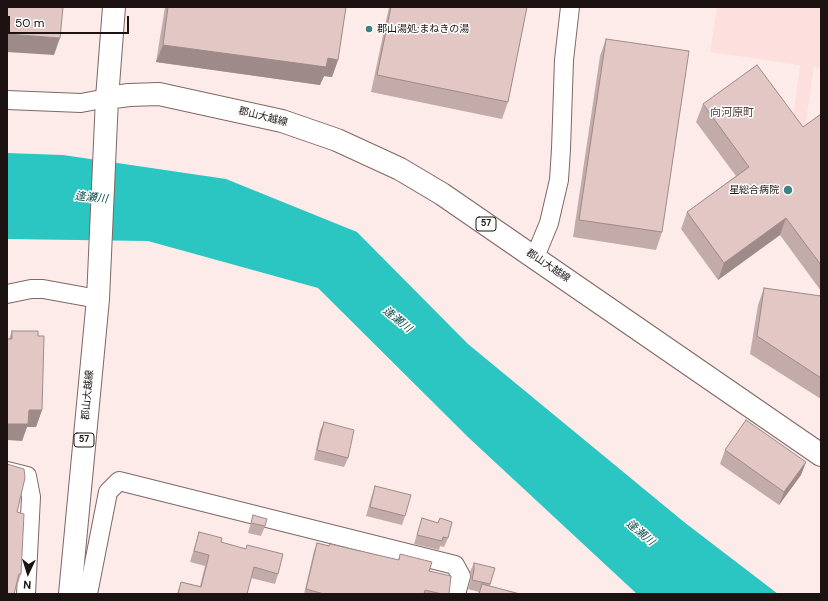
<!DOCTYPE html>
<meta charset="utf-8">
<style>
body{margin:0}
#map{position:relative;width:828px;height:601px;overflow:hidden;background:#fcebe9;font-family:"DM Sans",sans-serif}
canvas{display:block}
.frame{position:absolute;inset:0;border:8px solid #1b1211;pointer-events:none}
.north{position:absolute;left:8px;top:553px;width:40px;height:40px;-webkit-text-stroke:3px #fdfdfd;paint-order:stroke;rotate:184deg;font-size:11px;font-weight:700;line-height:16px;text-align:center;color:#1b1211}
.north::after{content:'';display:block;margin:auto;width:14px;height:18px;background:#1b1211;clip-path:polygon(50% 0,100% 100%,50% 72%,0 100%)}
.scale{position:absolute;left:8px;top:16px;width:121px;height:18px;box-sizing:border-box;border:2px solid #1b1211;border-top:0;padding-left:5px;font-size:12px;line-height:14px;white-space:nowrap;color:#1b1211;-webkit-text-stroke:3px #fdfdfd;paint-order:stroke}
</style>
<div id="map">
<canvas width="828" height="601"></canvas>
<div class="frame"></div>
<div class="north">N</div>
<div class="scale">50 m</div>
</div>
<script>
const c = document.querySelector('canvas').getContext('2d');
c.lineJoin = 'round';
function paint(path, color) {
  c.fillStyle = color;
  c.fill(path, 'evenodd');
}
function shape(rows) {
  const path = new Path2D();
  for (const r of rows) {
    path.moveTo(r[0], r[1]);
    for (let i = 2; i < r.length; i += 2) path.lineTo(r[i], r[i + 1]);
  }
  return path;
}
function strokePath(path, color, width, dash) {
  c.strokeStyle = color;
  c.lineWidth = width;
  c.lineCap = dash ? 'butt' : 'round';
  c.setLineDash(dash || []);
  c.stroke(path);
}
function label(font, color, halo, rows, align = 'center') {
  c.font = font + ' "DM Sans","Noto Sans JP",sans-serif';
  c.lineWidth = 3;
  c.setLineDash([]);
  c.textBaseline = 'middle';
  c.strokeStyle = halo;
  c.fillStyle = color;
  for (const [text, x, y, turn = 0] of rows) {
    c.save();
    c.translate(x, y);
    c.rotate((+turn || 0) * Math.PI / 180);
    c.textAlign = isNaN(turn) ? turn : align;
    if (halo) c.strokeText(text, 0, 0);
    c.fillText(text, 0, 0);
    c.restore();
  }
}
const built = shape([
 [717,7,821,7,821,68,814,67,804,134,791,132,800,65,710,52]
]);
const water = shape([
 [7,153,63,155,226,179,357,232,468,344,684,522,778,594,637,594,469,438,318,288,148,241,7,239]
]);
const minor = shape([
 [7,100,81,103,107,98],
 [535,257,549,223,559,180,561,149,564,60,570,7],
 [7,294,31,289,43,289,98,299],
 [7,471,27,476,31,497,26,594],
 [88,594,108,492,119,481,455,565,461,576,456,594]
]);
const tertiary = shape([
 [107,98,114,7]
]);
const primary = shape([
 [70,594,98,299,107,98,129,95,159,94,282,121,337,140,400,169,442,194,821,455]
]);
const wall = shape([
 [165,7,346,7,338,60,332,77,324,76,320,85,156,62],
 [389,7,527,7,508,102,502,119,371,92],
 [606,39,662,232,656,250,573,237,600,56],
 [703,104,803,127,821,114,821,291,780,235,718,280,681,229,687,212,736,176,696,122],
 [764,288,821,296,821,399,750,354,758,305],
 [12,331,38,336,42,410,36,427,27,427,22,441,9,339],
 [324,422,348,458,344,467,314,460,320,431],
 [725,450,806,462,801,475,779,505,720,464],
 [375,486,405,516,402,525,366,516,372,495],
 [17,512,21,574,16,590],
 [253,515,265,526,261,536,248,533],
 [422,518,438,523,440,518,448,538,444,547,440,546,439,550,414,544,419,528],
 [199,532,221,542,246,549,247,545,278,574,275,584,251,578,247,594,177,594,181,582,200,586,205,566,190,562],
 [317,543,398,560,400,554,429,571,449,594,304,594,314,551],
 [474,563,495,568,490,586,520,594,478,594,479,592,468,589,471,579,470,572]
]);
const shadedWall = shape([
 [7,34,60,38,54,55,7,52],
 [163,45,328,58,338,60,332,77,324,76,320,85,156,62],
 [786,218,780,235,718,280,724,263],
 [29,410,42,410,36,427,27,427,22,441,7,440,7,424],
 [806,462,801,475,779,505,784,492]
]);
const building = shape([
 [7,7,63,7,60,38,7,34,7,7],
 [168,7,346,7,338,60,328,58,326,67,163,45,168,7],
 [391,7,527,7,508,102,377,75,391,7],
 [606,39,689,51,662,232,579,220,606,39],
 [757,65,803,127,821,114,821,265,786,218,724,263,687,212,749,167,703,104,757,65],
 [764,288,821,296,821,378,757,336,764,288],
 [12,331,38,331,38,336,44,336,42,410,29,410,28,424,7,424,7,339,12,339,12,331],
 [746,420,806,462,784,492,725,450,746,420],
 [324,422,354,430,348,458,317,450,324,422],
 [7,464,24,469,25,478,17,512,24,514,21,574,19,574,14,594,7,594,7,464],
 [375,486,411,495,405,516,370,507,375,486],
 [253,515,267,519,265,526,251,523,253,515],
 [422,518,438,523,440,518,452,522,448,538,443,537,442,541,417,535,422,518],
 [199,532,222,538,221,542,246,549,247,545,283,554,278,574,254,567,247,594,178,594,181,582,201,587,209,555,194,551,199,532],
 [317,543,329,546,330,544,399,560,400,554,432,562,429,571,451,576,449,594,442,594,425,590,424,594,324,594,306,589,317,543],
 [474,563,495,568,490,584,472,580,474,570,474,563],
 [482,584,520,594,479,594,482,584]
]);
const markers = [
 [369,29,4,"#3a8381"],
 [788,190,5,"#3a8381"]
];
const shields = [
 [486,224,20],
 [84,440,20]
];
const shieldNames = [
 ["57",486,224],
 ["57",84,440]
];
const poiNames = [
 ["郡山湯処;まねきの湯",377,29],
 ["星総合病院",779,190,"right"]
];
const streetNames = [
 ["郡山大越線",263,117,14],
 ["郡山大越線",548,266,34],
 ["郡山大越線",88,395,-85]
];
const neighbourhoodNames = [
 ["向河原町",732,113]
];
const waterNames = [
 ["逢瀬川",91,198,6],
 ["逢瀬川",397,320,39],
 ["逢瀬川",640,533,40]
];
paint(built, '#fde0dd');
paint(water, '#2bc5c2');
strokePath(minor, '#7f6765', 20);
strokePath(tertiary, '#7f6765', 24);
strokePath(primary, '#7f6765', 24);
strokePath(minor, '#fff', 18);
strokePath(tertiary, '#fff', 22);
strokePath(primary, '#fff', 22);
paint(wall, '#c2aba9');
paint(shadedWall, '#9e8b89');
paint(building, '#e2c7c4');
strokePath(building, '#9e8b89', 1);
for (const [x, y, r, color] of markers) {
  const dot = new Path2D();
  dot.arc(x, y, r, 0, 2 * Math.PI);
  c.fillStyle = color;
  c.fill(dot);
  strokePath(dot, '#fdfdfd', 1.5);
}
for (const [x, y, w] of shields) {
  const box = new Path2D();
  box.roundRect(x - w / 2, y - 7, w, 14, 3);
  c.fillStyle = '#fdfdfd';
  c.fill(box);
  strokePath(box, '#1b1211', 1);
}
label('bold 9px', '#1b1211', null, shieldNames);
label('10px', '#1b1211', '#fdfdfd', poiNames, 'left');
label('10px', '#1b1211', '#fdfdfd', streetNames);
label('11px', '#553f3d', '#fdfdfd', neighbourhoodNames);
label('italic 11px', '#094a49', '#fdfdfd', waterNames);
</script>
